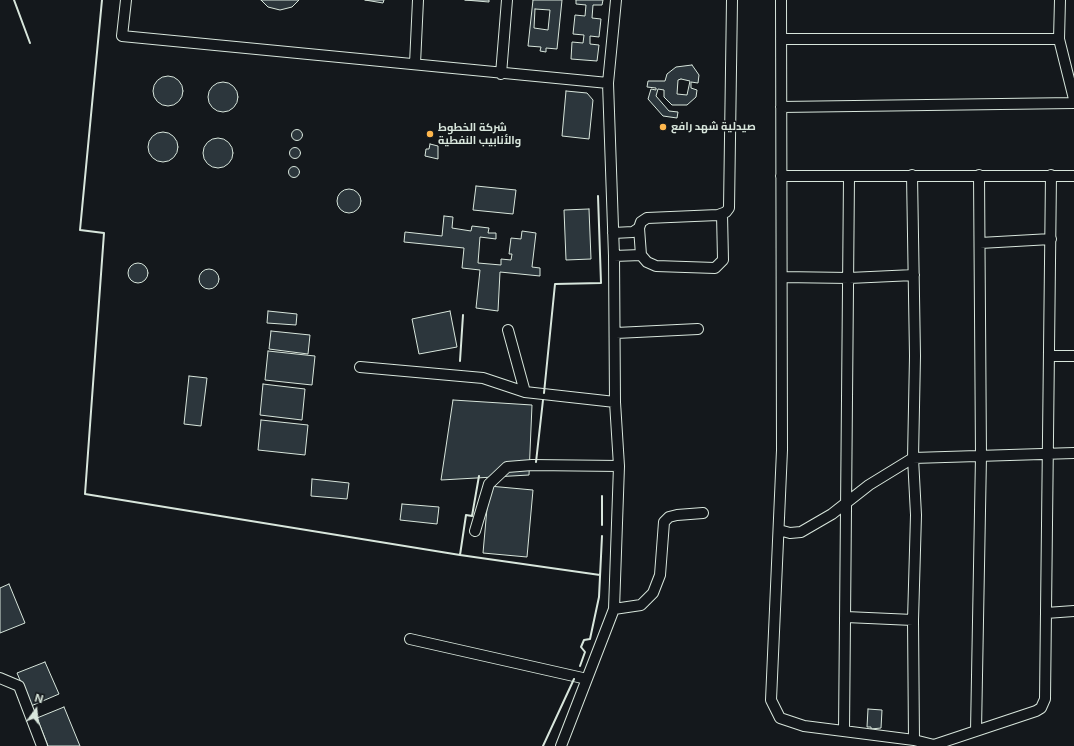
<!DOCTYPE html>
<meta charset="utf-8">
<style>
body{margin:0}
#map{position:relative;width:1074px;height:746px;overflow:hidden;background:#14181c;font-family:Inter,sans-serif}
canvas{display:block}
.north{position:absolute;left:16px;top:690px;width:40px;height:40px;-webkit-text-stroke:3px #14181c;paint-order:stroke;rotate:15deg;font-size:11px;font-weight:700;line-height:16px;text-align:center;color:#d8e6dc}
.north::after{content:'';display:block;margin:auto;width:14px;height:18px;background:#d8e6dc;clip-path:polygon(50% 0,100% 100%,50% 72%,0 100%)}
</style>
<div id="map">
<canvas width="1074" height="746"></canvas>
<div class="north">N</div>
</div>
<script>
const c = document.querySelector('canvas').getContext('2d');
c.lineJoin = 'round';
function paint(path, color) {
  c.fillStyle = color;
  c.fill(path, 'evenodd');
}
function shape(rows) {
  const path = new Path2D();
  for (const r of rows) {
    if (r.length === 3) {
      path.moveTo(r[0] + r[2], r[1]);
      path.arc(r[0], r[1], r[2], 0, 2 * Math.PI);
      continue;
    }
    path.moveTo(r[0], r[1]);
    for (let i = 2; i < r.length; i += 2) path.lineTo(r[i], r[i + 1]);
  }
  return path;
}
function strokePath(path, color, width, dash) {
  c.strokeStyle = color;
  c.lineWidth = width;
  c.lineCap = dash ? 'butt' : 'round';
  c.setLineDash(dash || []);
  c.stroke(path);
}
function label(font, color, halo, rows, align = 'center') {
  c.font = font + ' Inter,Cairo,sans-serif';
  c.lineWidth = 3;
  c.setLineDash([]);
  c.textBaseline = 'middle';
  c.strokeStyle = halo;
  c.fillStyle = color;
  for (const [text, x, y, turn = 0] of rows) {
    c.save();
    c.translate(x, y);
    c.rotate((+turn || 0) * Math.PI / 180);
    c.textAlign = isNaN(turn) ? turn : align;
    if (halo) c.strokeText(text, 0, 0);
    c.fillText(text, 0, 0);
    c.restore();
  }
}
const building = shape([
 [261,0,299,0,292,7,280,10,268,7,261,0],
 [365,0,384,0,383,3,365,0],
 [465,0,489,0,489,2,465,0],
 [533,0,562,0,557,49,546,48,546,52,540,51,541,47,528,46,533,0],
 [535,9,550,10,548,30,534,28,535,9],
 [576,0,603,0,602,5,593,5,592,18,601,19,599,37,590,36,590,44,599,45,597,61,571,59,572,42,583,43,584,35,573,34,575,15,585,16,586,5,576,4,576,0],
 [692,65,699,75,698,83,691,82,691,88,697,90,696,97,687,105,672,105,664,97,664,90,658,89,656,96,669,111,678,112,677,118,663,116,648,99,651,89,656,90,656,88,647,87,648,81,665,81,667,74,676,67,692,65],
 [681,79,690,81,687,95,677,94,678,80,681,79],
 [168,91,15],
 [223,97,15],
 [566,91,587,93,593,100,589,139,562,136,566,91],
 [297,135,5.5],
 [163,147,15],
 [218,153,15],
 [430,144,438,146,438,159,425,156,426,149,429,149,430,144],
 [295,153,5.5],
 [294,172,5.5],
 [476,186,516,190,513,214,473,210,476,186],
 [349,201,12],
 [589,209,591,259,566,260,564,210,589,209],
 [444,216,453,217,452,228,471,231,472,226,489,228,488,233,496,233,496,239,480,237,478,263,501,265,501,259,511,260,512,254,509,254,511,238,521,239,522,231,536,233,532,267,540,268,540,276,500,272,498,311,476,308,480,270,462,268,464,248,404,242,405,232,442,236,444,216],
 [138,273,10],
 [209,279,10],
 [268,311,297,314,296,325,267,323,268,311],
 [450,311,457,347,419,354,412,319,450,311],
 [271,331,310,335,308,354,269,349,271,331],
 [268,351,315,356,312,385,265,380,268,351],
 [189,376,207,378,201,426,184,424,189,376],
 [263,384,305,389,302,420,260,415,263,384],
 [453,400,532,405,529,475,441,480,453,400],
 [261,420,308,425,305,455,258,450,261,420],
 [312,479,349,483,347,499,311,496,312,479],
 [489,486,533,490,527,557,483,553,489,486],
 [402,504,439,507,437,524,400,520,402,504],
 [9,584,25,623,0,633,0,588,9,584],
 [45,662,59,694,31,706,17,673,45,662],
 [64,707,80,746,48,746,37,718,64,707],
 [868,709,882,710,881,728,871,729,871,727,867,727,868,709]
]);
const minor = shape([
 [126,0,122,36,608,83],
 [781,0,782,450,771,700,780,718,804,726,914,740,934,745,1036,711,1041,708,1045,699,1051,175],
 [1060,0,1059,39,1074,99],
 [781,39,1059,39],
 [415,64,418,0],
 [501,74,507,0],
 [781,107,1074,103],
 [912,175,915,356,913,458,916,515,913,620,914,740],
 [781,176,1074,176],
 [639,228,641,255,647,262,656,266,715,268,723,260,722,214],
 [613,233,633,232,639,228,641,222,647,218,718,215,726,212,729,208,732,0],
 [980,243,1051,239],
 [614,256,641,255],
 [782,277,849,278,914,275],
 [508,330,525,392],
 [616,333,698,329],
 [1049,356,1074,356],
 [360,367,483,378,525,392,615,402],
 [779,530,790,533,801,532,832,514,869,485,913,458,1074,453],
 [475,531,489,484,507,467,532,465,619,466],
 [614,609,641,605,653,593,660,575,664,522,669,517,677,515,703,513],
 [1046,613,1074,611],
 [846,617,913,620],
 [410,639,587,679],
 [0,678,19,686,42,746],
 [844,730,849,177],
 [976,731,981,456,979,175],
 [561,746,614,609,619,466,615,402,614,256,608,83,616,0]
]);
const wall = shape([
 [14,0,30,43],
 [102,0,80,230,104,233,85,494,460,555,600,575],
 [460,361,463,315],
 [544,393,555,284,601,283,598,196],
 [536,462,543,400],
 [602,525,602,496],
 [460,555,466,515,472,516,479,476],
 [580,666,585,652,581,647,584,640,590,639,599,597,602,536],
 [543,746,574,679]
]);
const markers = [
 [663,127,4,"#ffb74d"],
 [430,134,4,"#ffb74d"]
];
const poiNames = [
 ["صيدلية شهد رافع",671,127],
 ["شركة الخطوط",438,128],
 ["والأنابيب النفطية",438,141]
];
paint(building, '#2c363c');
strokePath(building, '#d8e6dc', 1);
strokePath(minor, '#d8e6dc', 12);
strokePath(minor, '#14181c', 10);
strokePath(wall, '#d8e6dc', 2);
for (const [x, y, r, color] of markers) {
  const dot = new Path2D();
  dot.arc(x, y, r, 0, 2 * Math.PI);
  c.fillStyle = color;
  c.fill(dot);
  strokePath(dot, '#14181c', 1.5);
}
label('bold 11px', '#d8e6dc', '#14181c', poiNames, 'left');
</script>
